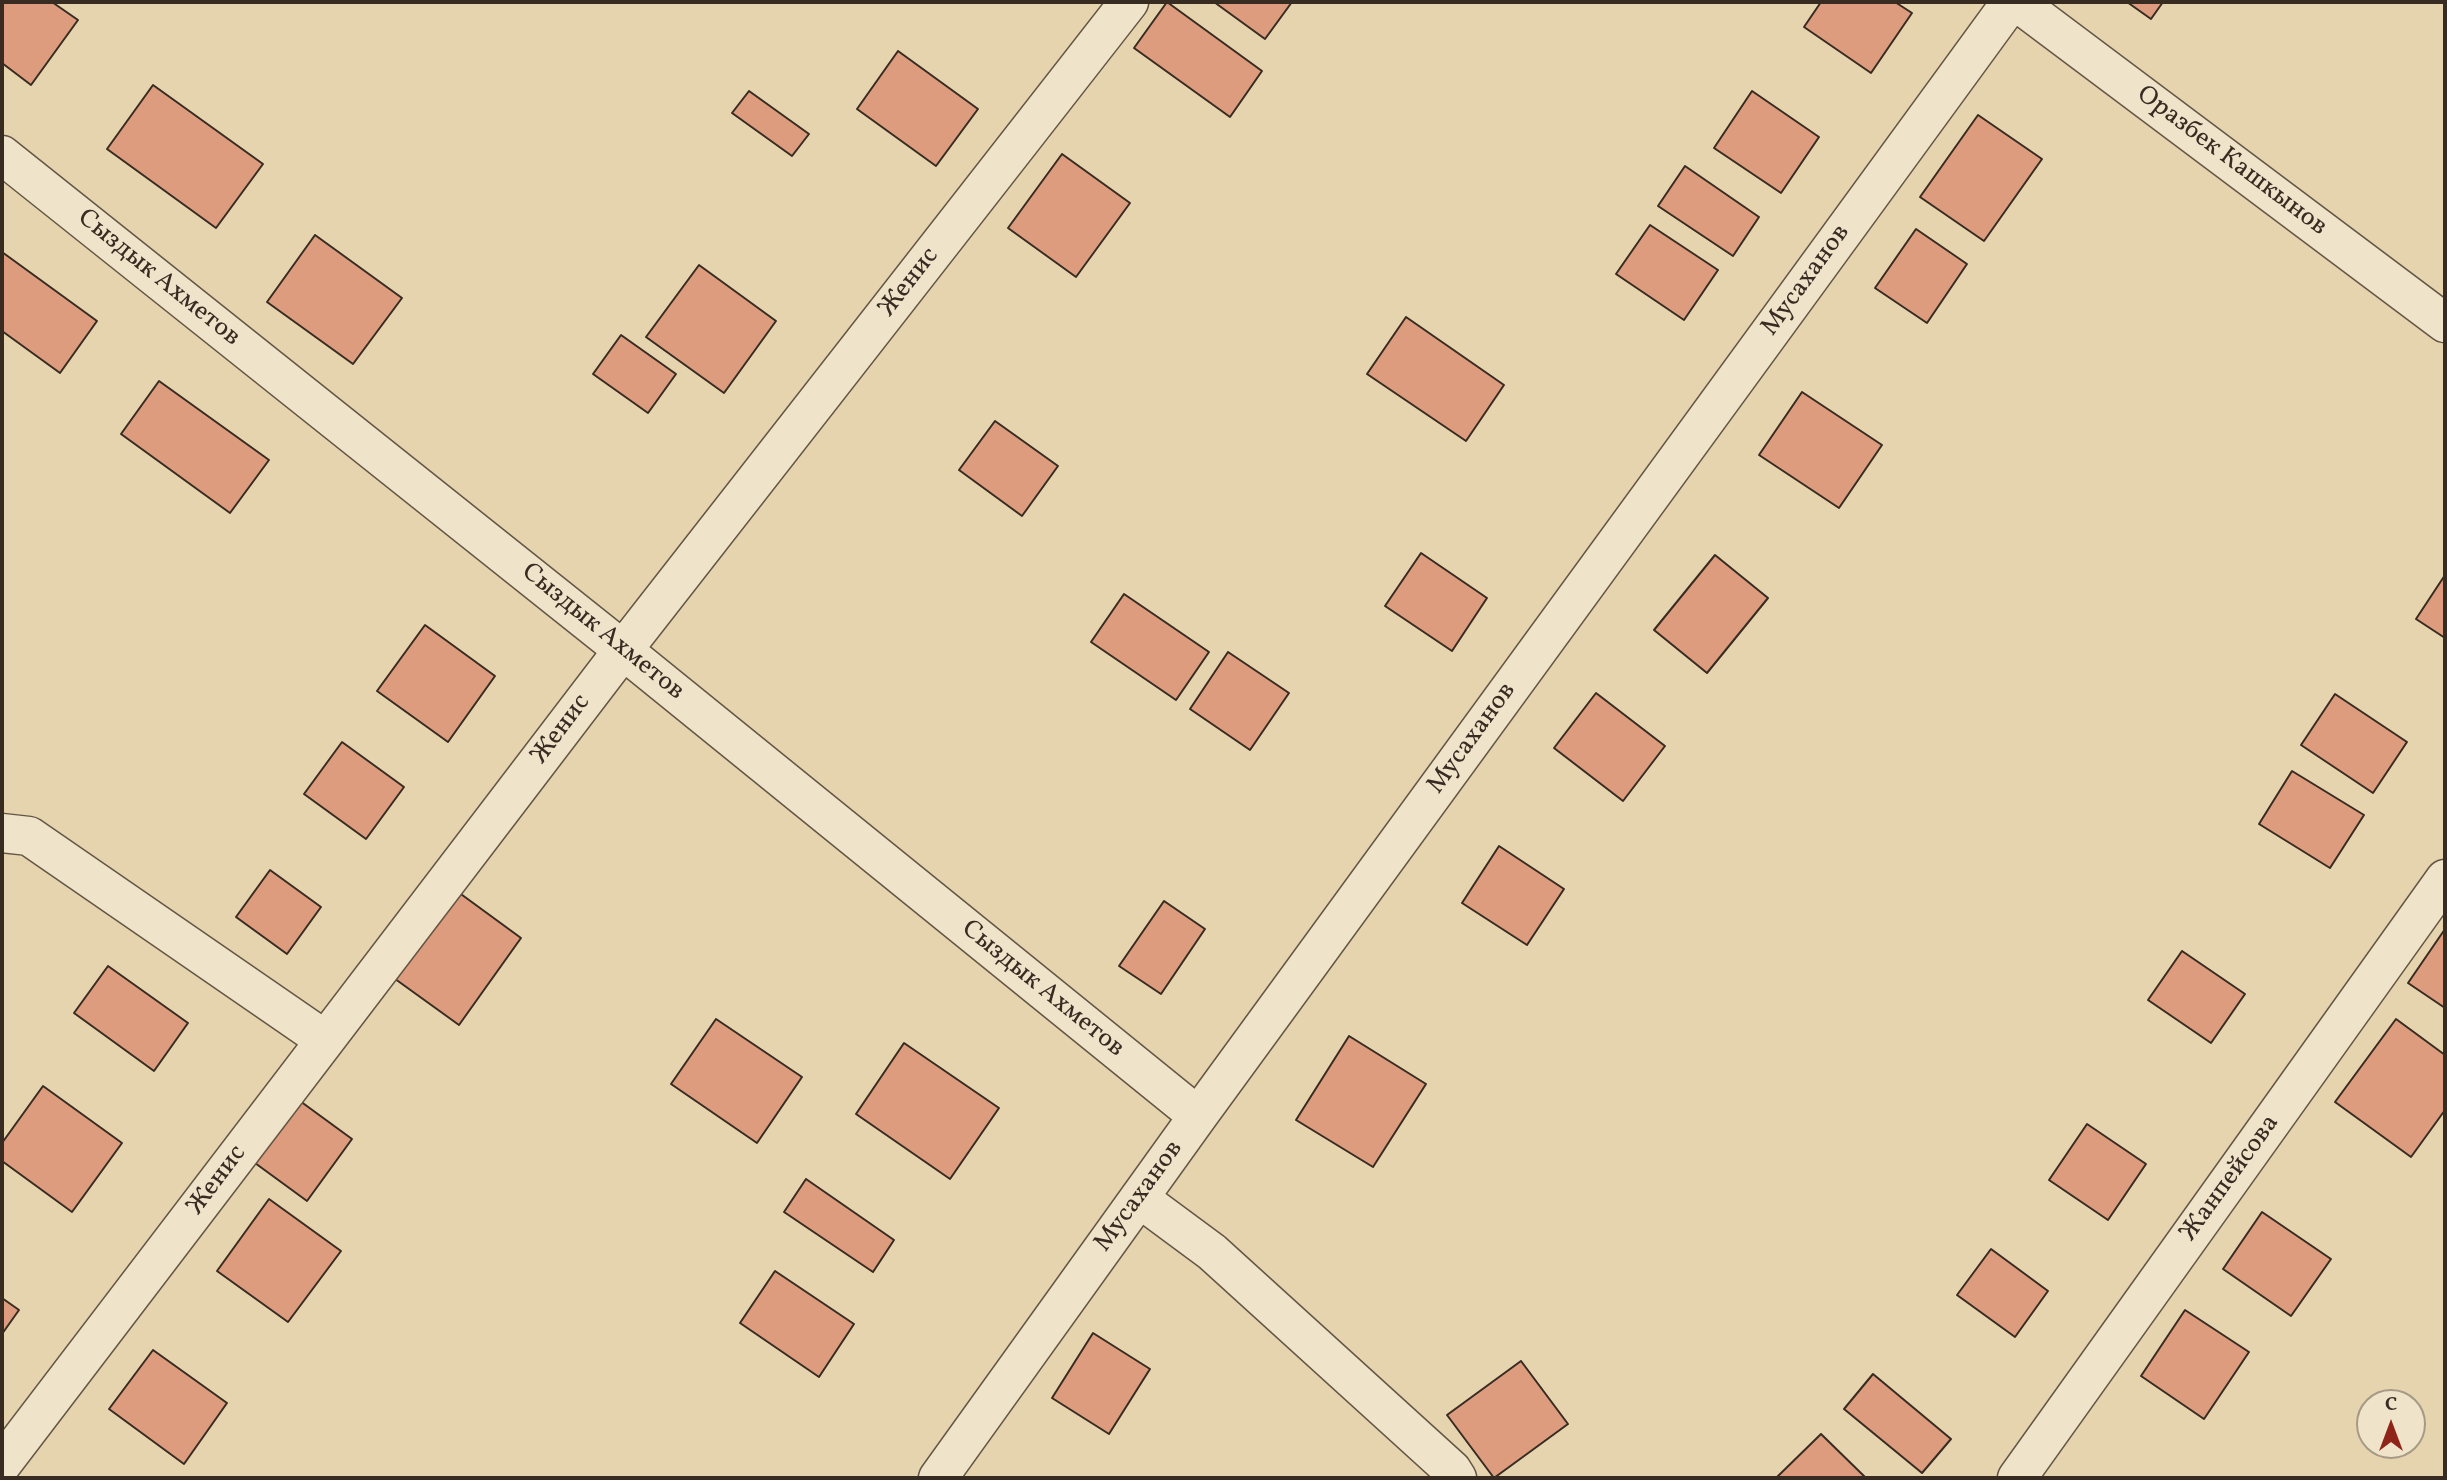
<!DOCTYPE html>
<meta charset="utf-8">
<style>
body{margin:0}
#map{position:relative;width:2447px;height:1480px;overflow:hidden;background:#e6d4ae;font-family:Vollkorn,serif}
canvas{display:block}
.frame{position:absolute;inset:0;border:4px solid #382c22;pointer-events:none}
.north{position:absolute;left:2356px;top:1389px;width:70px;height:70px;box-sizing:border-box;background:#efe3ca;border:2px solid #a69a87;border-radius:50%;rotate:0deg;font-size:19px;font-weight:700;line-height:28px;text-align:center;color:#382c22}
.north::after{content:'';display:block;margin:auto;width:24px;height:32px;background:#8f2418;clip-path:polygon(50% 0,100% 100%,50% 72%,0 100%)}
</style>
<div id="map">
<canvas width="2447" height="1480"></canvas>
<div class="frame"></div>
<div class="north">С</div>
</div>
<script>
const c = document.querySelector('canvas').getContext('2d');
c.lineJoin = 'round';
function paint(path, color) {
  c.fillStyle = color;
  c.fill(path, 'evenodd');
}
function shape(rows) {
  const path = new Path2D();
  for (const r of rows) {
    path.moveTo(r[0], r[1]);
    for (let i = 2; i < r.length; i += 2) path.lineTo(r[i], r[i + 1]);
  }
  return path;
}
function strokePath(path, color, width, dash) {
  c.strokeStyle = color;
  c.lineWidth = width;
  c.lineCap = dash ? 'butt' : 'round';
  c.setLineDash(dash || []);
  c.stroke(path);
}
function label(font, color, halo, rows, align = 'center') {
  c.font = font + ' Vollkorn,serif';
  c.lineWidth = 7;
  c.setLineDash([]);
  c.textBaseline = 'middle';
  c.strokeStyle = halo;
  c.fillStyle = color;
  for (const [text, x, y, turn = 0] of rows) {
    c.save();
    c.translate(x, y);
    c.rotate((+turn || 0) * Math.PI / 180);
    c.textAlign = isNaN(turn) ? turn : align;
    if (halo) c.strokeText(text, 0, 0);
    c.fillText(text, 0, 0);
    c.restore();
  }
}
const building = shape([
 [2,2,52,2,78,20,31,85,2,63,2,2],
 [1167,2,1262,71,1230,117,1134,48,1167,2],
 [1214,2,1292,2,1265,39,1214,2],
 [1821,2,1895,2,1912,13,1871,73,1804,27,1821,2],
 [2127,2,2163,2,2151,19,2127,2],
 [898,51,978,109,936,166,857,109,898,51],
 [153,85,263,164,216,228,107,149,153,85],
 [749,91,809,134,792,156,732,113,749,91],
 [1752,91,1819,137,1781,193,1714,148,1752,91],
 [1978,115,2042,159,1984,241,1920,197,1978,115],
 [1062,154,1130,203,1076,277,1008,228,1062,154],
 [1685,166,1759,217,1733,256,1658,206,1685,166],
 [1650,225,1718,270,1684,320,1616,274,1650,225],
 [1916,229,1967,264,1927,323,1875,288,1916,229],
 [315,235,402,298,353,364,267,302,315,235],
 [2,252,97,321,60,373,2,331,2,252],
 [699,265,776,321,724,393,646,337,699,265],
 [1406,317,1504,385,1466,441,1367,374,1406,317],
 [621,335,676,374,648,413,593,374,621,335],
 [159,381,269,460,230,513,121,434,159,381],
 [1802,392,1882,445,1839,508,1759,455,1802,392],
 [995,421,1058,466,1022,516,959,470,995,421],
 [1421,553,1487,598,1452,651,1385,606,1421,553],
 [1715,555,1768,598,1707,673,1654,630,1715,555],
 [2445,575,2445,638,2416,619,2445,575],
 [1124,594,1209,652,1176,700,1091,642,1124,594],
 [425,625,495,676,448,742,377,691,425,625],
 [1228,652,1289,693,1250,750,1190,709,1228,652],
 [1596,693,1665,746,1623,801,1554,748,1596,693],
 [2335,694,2407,742,2373,793,2301,745,2335,694],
 [342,742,404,787,366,839,304,794,342,742],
 [2292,771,2364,815,2330,868,2259,824,2292,771],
 [1499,846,1564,889,1527,945,1462,903,1499,846],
 [270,870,321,907,287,954,236,917,270,870],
 [454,889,521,938,459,1025,391,976,454,889],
 [1164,901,1205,929,1161,994,1119,966,1164,901],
 [2445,929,2445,1008,2408,983,2445,929],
 [2182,951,2245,994,2211,1043,2148,1000,2182,951],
 [108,966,188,1023,154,1071,74,1013,108,966],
 [716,1019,802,1077,757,1143,671,1084,716,1019],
 [2396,1019,2445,1055,2445,1110,2411,1157,2335,1102,2396,1019],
 [1349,1036,1426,1084,1373,1167,1296,1120,1349,1036],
 [904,1043,999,1108,950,1179,856,1114,904,1043],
 [43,1086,122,1143,72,1212,2,1161,2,1143,43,1086],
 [300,1101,352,1139,307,1201,255,1163,300,1101],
 [2087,1124,2146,1164,2108,1220,2049,1180,2087,1124],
 [806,1179,894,1240,873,1272,784,1212,806,1179],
 [269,1199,341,1251,288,1322,217,1271,269,1199],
 [2262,1212,2331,1259,2291,1316,2223,1269,2262,1212],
 [1991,1249,2048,1291,2015,1337,1957,1295,1991,1249],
 [775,1271,854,1324,819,1377,740,1323,775,1271],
 [2,1298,19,1310,2,1334,2,1298],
 [2185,1310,2249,1352,2204,1419,2141,1376,2185,1310],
 [1093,1333,1150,1369,1109,1434,1052,1398,1093,1333],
 [153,1350,227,1403,184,1464,109,1409,153,1350],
 [1521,1361,1568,1424,1494,1478,1447,1415,1521,1361],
 [1873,1374,1951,1439,1922,1473,1844,1409,1873,1374],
 [1821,1434,1866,1478,1776,1478,1821,1434]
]);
const minor = shape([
 [2017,2,2445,323],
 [2,155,623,650,1198,1116],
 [2,833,29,836,325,1040],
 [1139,1198,1212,1252,1452,1470,1457,1478],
 [2,1464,623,650,1129,2],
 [938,1478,1198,1116,2011,2],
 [2017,1478,2445,879]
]);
const streetNames = [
 ["Оразбек Кашкынов",2231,162,37],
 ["Сыздык Ахметов",158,279,39],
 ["Мусаханов",1807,281,-54],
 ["Женис",910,283,-52],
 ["Сыздык Ахметов",602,633,39],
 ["Женис",562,730,-53],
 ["Мусаханов",1473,739,-54],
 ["Сыздык Ахметов",1042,990,39],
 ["Жанпейсова",2231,1179,-54],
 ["Женис",218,1181,-53],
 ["Мусаханов",1140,1197,-54]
];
paint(building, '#dc9c7d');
strokePath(building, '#382c22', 2);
strokePath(minor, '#645645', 41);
strokePath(minor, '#efe3ca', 38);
label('26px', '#382c22', '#efe3ca', streetNames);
</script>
